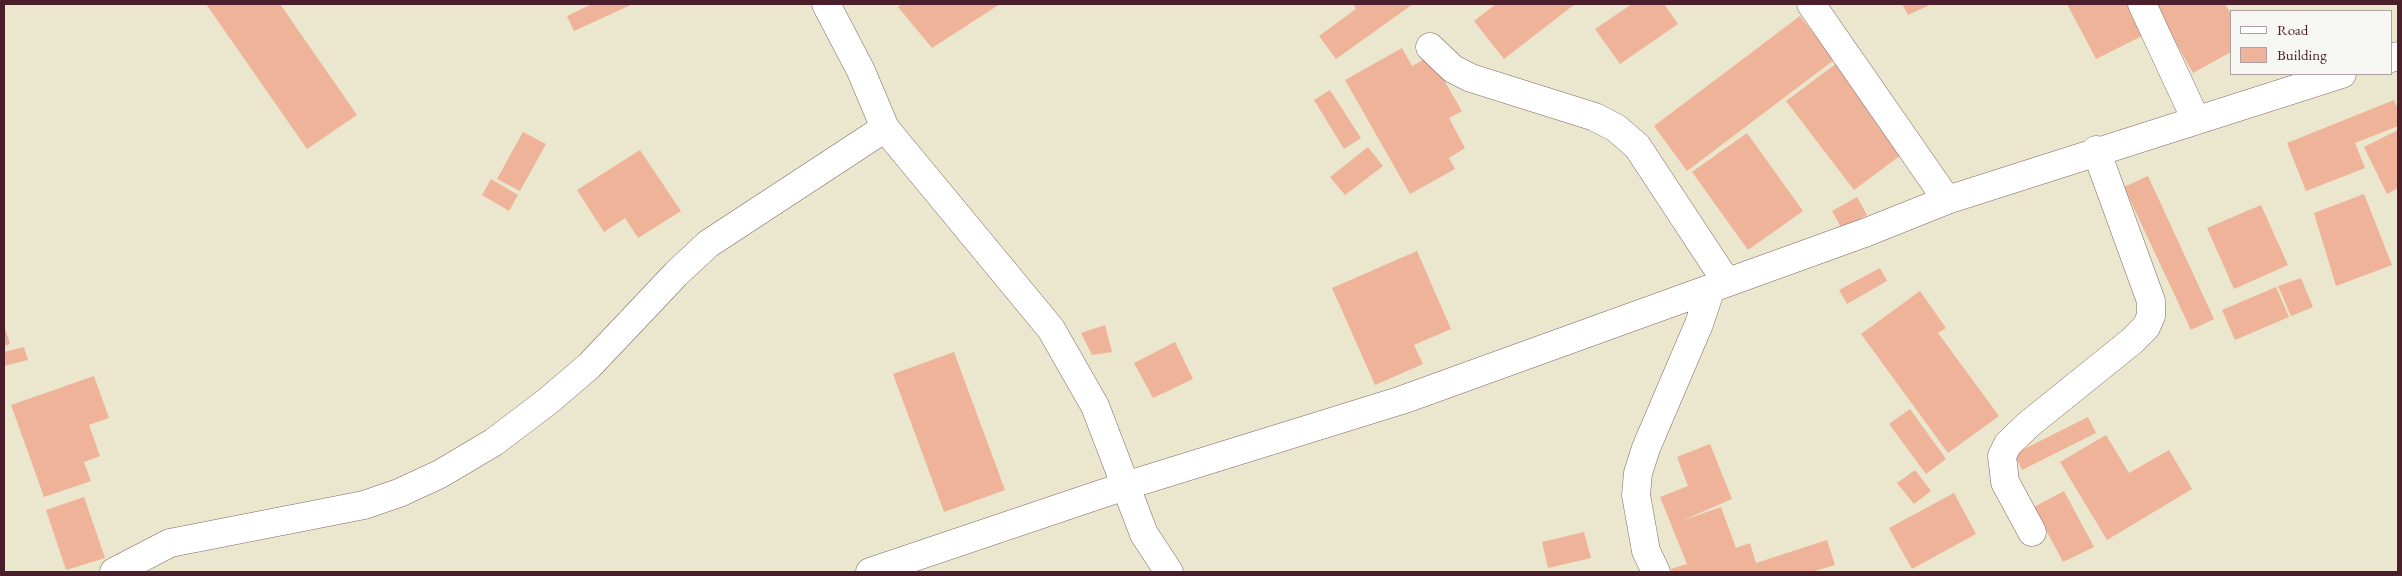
<!DOCTYPE html>
<style>
body{margin:0}
#map{position:relative;width:2402px;height:576px;overflow:hidden;background:#ebe7ce;font-family:"EB Garamond",serif}
canvas{display:block}
.frame{position:absolute;inset:0;border:5px solid #4a1f2b;pointer-events:none}
.legend{position:absolute;left:2230px;top:10px;width:162px;height:65px;box-sizing:border-box;background:#f6f6f2;border:1px solid #b1a0a2;margin:0;padding:6px 9px;list-style:none;font-size:15px;color:#4a1f2b}
.legend li{display:flex;align-items:center;gap:10px;height:25px}
.legend b{width:25px;border:1px solid #b1a0a2}
</style>
<div id="map">
<canvas width="2402" height="576"></canvas>
<div class="frame"></div>
<ul class="legend">
<li><b style="height:6px;background:#fff"></b>Road</li>
<li><b style="height:14px;background:#eeb398"></b>Building</li>
</ul>
</div>
<script>
const c = document.querySelector('canvas').getContext('2d');
c.lineJoin = 'round';
function paint(path, color) {
  c.fillStyle = color;
  c.fill(path, 'evenodd');
}
function shape(rows) {
  const path = new Path2D();
  for (const r of rows) {
    path.moveTo(r[0], r[1]);
    for (let i = 2; i < r.length; i += 2) path.lineTo(r[i], r[i + 1]);
  }
  return path;
}
function strokePath(path, color, width, dash) {
  c.strokeStyle = color;
  c.lineWidth = width;
  c.lineCap = dash ? 'butt' : 'round';
  c.setLineDash(dash || []);
  c.stroke(path);
}
const building = shape([
 [206,4,280,4,357,115,307,149],
 [592,4,633,4,574,31,567,16],
 [902,4,1000,4,932,48,898,7],
 [1353,4,1413,4,1336,59,1319,36,1356,9],
 [1496,4,1575,4,1504,59,1474,21],
 [1632,4,1664,4,1678,24,1620,64,1595,29],
 [1902,4,1932,4,1908,15],
 [2067,4,2130,4,2146,34,2096,59],
 [2154,4,2225,4,2231,14,2231,52,2193,73],
 [1800,16,1834,60,1687,171,1654,126],
 [1402,48,1412,66,1430,56,1462,111,1449,118,1465,148,1449,158,1455,169,1410,194,1345,80],
 [1837,63,1905,152,1854,190,1786,101],
 [1330,90,1361,138,1344,149,1314,100],
 [2394,100,2398,110,2398,126,2355,143,2365,168,2306,191,2287,143],
 [2398,130,2398,188,2387,194,2364,147],
 [523,132,546,144,520,191,497,179],
 [1747,133,1803,211,1748,250,1692,172],
 [1368,147,1383,166,1345,195,1330,177],
 [640,150,681,211,638,238,625,218,604,232,577,190],
 [2148,176,2214,319,2191,330,2124,187],
 [491,179,518,195,509,211,482,195],
 [2364,194,2392,265,2336,286,2314,213],
 [1857,197,1867,215,1842,229,1832,211],
 [2261,205,2288,265,2234,289,2207,228],
 [1417,251,1451,329,1414,345,1423,364,1375,385,1332,288],
 [1880,268,1887,281,1847,304,1839,290],
 [2301,278,2313,307,2291,316,2278,286],
 [2276,287,2289,317,2235,340,2222,310],
 [1920,291,1946,328,1938,333,1999,416,1948,453,1861,334],
 [4,325,10,344,4,346],
 [1105,325,1112,352,1092,355,1081,333],
 [1175,342,1193,379,1153,398,1134,363],
 [24,347,28,360,4,366,4,352],
 [954,352,1005,490,944,512,893,374],
 [94,376,109,418,89,425,100,456,84,462,91,481,44,497,11,405],
 [1910,409,1946,459,1926,474,1889,424],
 [2088,417,2096,433,2022,470,2014,454],
 [2106,435,2129,473,2169,450,2192,489,2107,540,2060,462],
 [1710,444,1732,499,1681,521,1721,507,1736,548,1750,543,1756,563,1827,540,1835,565,1812,572,1672,572,1671,569,1687,564,1660,497,1688,486,1677,457],
 [1915,470,1931,491,1914,504,1897,483],
 [2064,491,2094,547,2063,562,2034,507],
 [1954,493,1976,534,1912,569,1889,528],
 [84,497,105,558,66,570,46,510],
 [1584,532,1591,558,1548,568,1542,542]
]);
const minor = shape([
 [826,4,861,71,885,128,1051,329,1095,406,1144,534,1169,572],
 [1811,4,1947,200],
 [2142,4,2196,120],
 [1430,47,1453,69,1471,78,1595,117,1616,128,1637,146,1726,281],
 [2391,58,2398,56],
 [2032,532,2005,482,2002,456,2008,444,2029,424,2132,341,2146,327,2151,316,2151,301,2096,150],
 [114,572,170,543,364,505,399,493,440,474,494,442,548,401,589,366,676,274,708,244,885,128],
 [870,572,1125,486,1402,400,1867,232,1947,200,2342,74],
 [1656,572,1646,551,1636,495,1638,473,1646,448,1699,324,1711,288]
]);
paint(building, '#eeb398');
strokePath(minor, '#826564', 29);
strokePath(minor, '#fff', 28);
</script>
